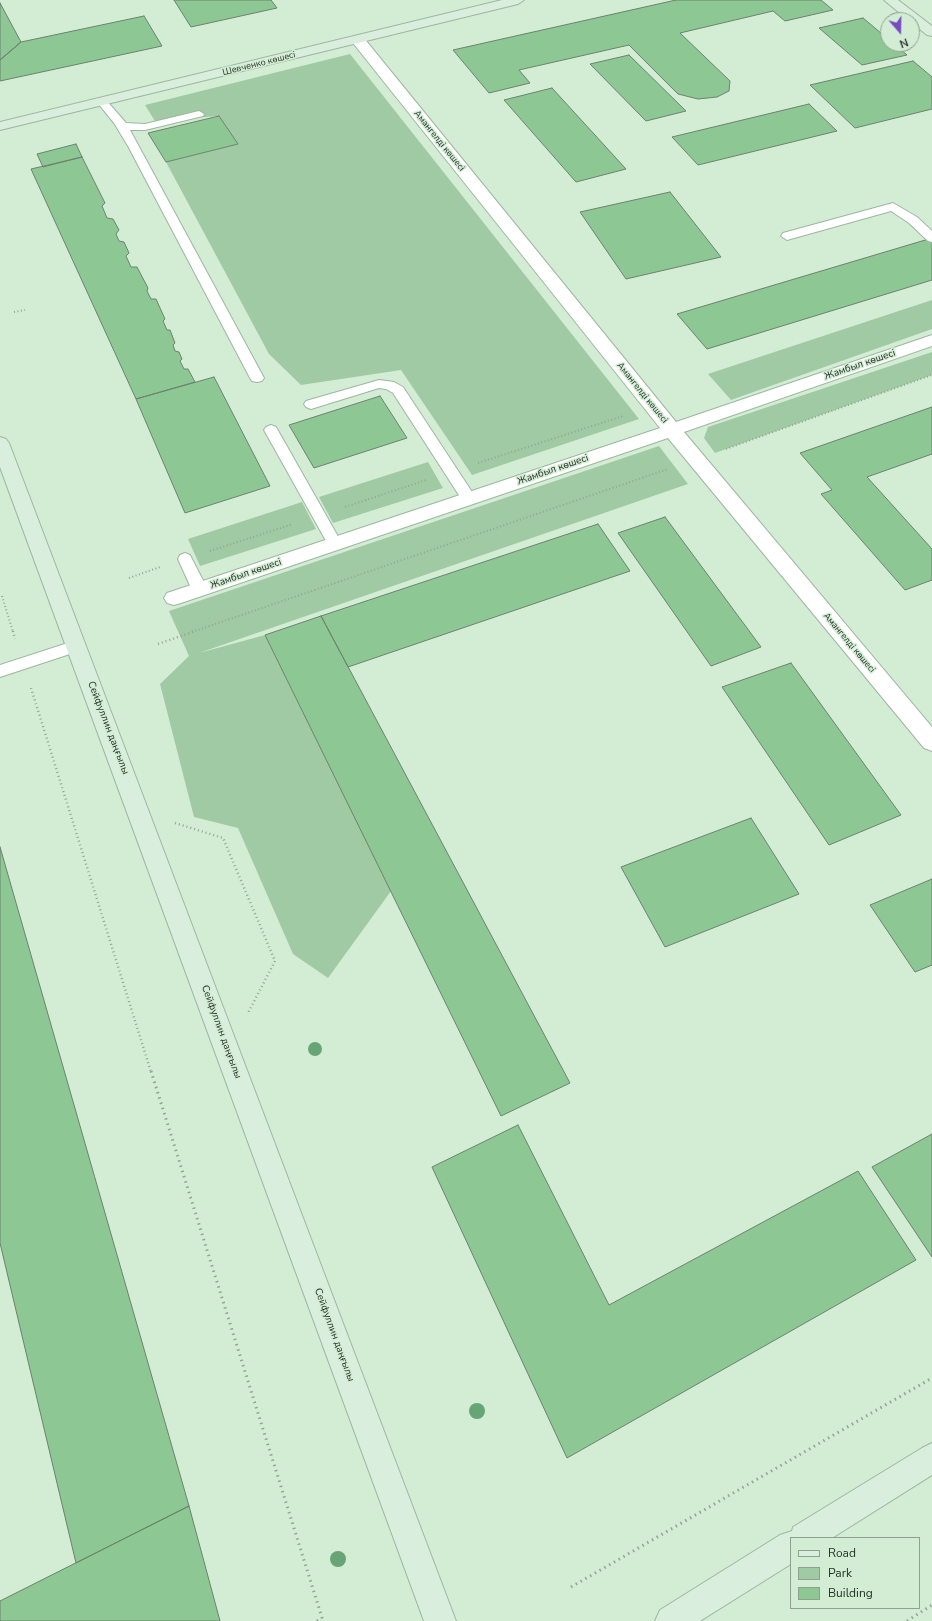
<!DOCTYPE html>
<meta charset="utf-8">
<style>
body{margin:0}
#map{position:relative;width:932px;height:1621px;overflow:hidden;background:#d3edd5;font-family:"Nunito Sans",sans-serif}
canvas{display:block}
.legend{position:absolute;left:790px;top:1537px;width:130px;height:72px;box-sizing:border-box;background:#d3edd5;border:1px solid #8ea18f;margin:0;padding:5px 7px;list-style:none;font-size:12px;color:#263027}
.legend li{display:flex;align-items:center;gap:8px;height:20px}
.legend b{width:20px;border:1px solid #8ea18f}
.north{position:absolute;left:880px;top:12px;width:40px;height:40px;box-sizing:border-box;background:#d3edd5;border:1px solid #8ea18f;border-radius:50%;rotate:160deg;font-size:11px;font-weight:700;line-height:16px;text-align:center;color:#263027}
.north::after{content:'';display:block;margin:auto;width:14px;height:18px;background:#794bc3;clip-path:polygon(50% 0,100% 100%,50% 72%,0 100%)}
</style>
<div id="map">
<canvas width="932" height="1621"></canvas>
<ul class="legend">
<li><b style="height:5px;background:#daeedd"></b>Road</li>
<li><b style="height:11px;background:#a0caa4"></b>Park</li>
<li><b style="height:11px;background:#8dc894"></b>Building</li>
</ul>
<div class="north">N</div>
</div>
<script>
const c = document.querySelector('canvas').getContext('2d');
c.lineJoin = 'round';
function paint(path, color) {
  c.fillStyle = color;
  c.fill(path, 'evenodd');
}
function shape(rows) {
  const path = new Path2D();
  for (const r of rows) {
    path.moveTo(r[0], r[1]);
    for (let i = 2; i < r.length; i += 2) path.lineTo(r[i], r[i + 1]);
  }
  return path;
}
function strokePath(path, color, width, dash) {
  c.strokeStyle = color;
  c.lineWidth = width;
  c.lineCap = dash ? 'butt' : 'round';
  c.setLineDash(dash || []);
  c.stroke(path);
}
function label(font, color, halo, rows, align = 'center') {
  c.font = font + ' "Nunito Sans",sans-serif';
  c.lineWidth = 3;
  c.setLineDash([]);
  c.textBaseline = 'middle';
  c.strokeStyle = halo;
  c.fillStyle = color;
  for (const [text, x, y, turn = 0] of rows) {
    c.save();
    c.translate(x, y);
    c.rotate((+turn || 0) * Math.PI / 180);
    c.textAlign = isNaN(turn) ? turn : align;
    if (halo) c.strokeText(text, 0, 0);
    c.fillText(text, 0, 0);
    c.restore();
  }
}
const green = shape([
 [350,54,639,419,472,475,401,370,301,385,269,354,166,162,238,144,219,116,155,121,145,105],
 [932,300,932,329,731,400,708,374],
 [932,352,932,375,715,453,704,438,708,427],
 [659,446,688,484,199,653,265,635,391,891,328,978,293,954,238,828,194,817,160,684,189,656,169,611],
 [428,462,443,488,333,523,319,497],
 [302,502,316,529,200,566,188,539]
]);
const building = shape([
 [174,0,271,0,277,8,191,27,174,0],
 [676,0,821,0,833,10,785,21,773,11,680,33,730,81,729,91,717,97,698,99,678,94,629,45,519,70,530,83,489,93,453,50,676,0],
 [0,3,21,42,0,60,0,3],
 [144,16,162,46,0,81,0,60,21,42,144,16],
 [863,18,888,39,888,44,894,44,907,55,862,65,819,28,863,18],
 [629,55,686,111,646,121,590,64,629,55],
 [913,61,932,77,932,109,855,128,810,85,913,61],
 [552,88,626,169,576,182,504,100,552,88],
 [809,104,837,131,698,165,672,137,809,104],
 [219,116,238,144,166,162,148,133,219,116],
 [76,144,82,157,43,167,37,154,76,144],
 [82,157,105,203,102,206,107,218,113,219,119,230,116,234,119,241,124,242,129,253,126,256,131,267,137,267,148,288,147,291,151,299,156,299,165,319,163,321,167,330,170,330,175,343,173,345,175,351,179,352,182,359,180,361,184,369,188,369,195,382,136,399,31,169,82,157],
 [670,192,721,257,626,279,580,212,670,192],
 [932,238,932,280,707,349,677,314,932,238],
 [214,377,270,486,185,513,136,399,214,377],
 [380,396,407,438,314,468,289,425,380,396],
 [932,407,932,454,867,477,932,549,932,580,905,590,821,494,832,490,800,453,932,407],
 [665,517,761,647,711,666,618,533,665,517],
 [598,524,630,571,348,667,321,616,598,524],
 [321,616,570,1083,501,1116,265,635,321,616],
 [791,663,901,815,829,845,722,687,791,663],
 [751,818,799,894,665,947,621,867,751,818],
 [0,847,189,1506,76,1563,0,1243,0,847],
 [932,879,932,965,915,972,870,905,932,879],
 [518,1125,609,1305,858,1171,916,1260,567,1458,432,1167,518,1125],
 [932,1134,932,1257,872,1167,932,1134],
 [189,1506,220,1621,0,1621,0,1601,189,1506]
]);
const pathFar2 = shape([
 [14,312,25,310],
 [726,449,932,375],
 [478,463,623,416],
 [345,507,426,480],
 [210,551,293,524],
 [129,578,160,567],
 [2,596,13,632],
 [192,632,668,469]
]);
const pathFar1 = shape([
 [13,631,15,639],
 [158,644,195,631],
 [31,688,151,1072],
 [175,823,223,838,275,961,248,1013]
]);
const path = shape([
 [151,1071,323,1621],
 [571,1587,932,1378],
 [317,1621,322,1618],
 [907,1621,932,1605]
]);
const lane = shape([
 [102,99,106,100,126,123,145,124,199,111,204,114,203,116,145,130,130,130,264,378,262,381,257,382,252,381,250,378,128,146,114,123,97,102,102,99],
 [893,203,917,217,932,231,932,242,928,241,909,223,891,211,787,240,781,236,783,233,893,203],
 [379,380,394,382,403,387,474,495,476,499,474,503,469,504,464,503,393,393,386,389,379,388,311,409,306,407,304,404,306,401,379,380],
 [271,425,276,427,340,540,342,544,340,548,335,549,330,548,264,430,266,427,271,425],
 [185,553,190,555,192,559,208,590,205,594,200,596,195,594,192,590,178,559,180,555,185,553],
 [77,640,82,642,85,646,82,650,0,677,0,665,77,640]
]);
const street = shape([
 [358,36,363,37,676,422,932,335,932,346,684,432,932,727,932,751,924,748,668,438,181,603,174,605,167,603,164,598,167,593,660,428,353,43,351,40,353,37,358,36]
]);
const secondary = shape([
 [502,0,524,0,518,4,0,130,0,122,502,0],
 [884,0,898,0,932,26,932,36,927,35,912,23,912,20,908,20,884,0],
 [0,437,6,439,9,443,456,1621,424,1621,0,467,0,437],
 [932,1443,932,1475,832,1538,791,1538,791,1564,700,1621,655,1621,660,1610,780,1535,792,1531,793,1527,922,1448,932,1443]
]);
const trees = [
 [315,1049,7],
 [477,1411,8],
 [338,1559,8]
];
const farStreetnames = [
 ["Шевченко көшесі",259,64,-14],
 ["Амангелді көшесі",439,141,51],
 ["Амангелді көшесі",642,393,51],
 ["Амангелді көшесі",849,643,50]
];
const streetNames = [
 ["Жамбыл көшесі",860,365,-19],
 ["Жамбыл көшесі",553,470,-19],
 ["Жамбыл көшесі",246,574,-19],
 ["Сейфуллин даңғылы",108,728,69],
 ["Сейфуллин даңғылы",221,1032,70],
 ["Сейфуллин даңғылы",334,1335,70]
];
paint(green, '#a0caa4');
paint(building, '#8dc894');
strokePath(building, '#6b826d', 1);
strokePath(lane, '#9db69f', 2);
strokePath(street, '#9db69f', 2);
strokePath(secondary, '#9db69f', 2);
strokePath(pathFar2, '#91a592', 2, [1, 2.5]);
strokePath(pathFar1, '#91a592', 2.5, [1, 3]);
strokePath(path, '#91a592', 3, [1.5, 4]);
paint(lane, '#fff');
paint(street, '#fff');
paint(secondary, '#daeedd');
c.fillStyle = '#67a476';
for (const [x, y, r] of trees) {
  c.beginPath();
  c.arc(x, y, r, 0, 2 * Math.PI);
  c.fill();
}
label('9px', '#263027', '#d3edd5', farStreetnames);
label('10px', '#263027', '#d3edd5', streetNames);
</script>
